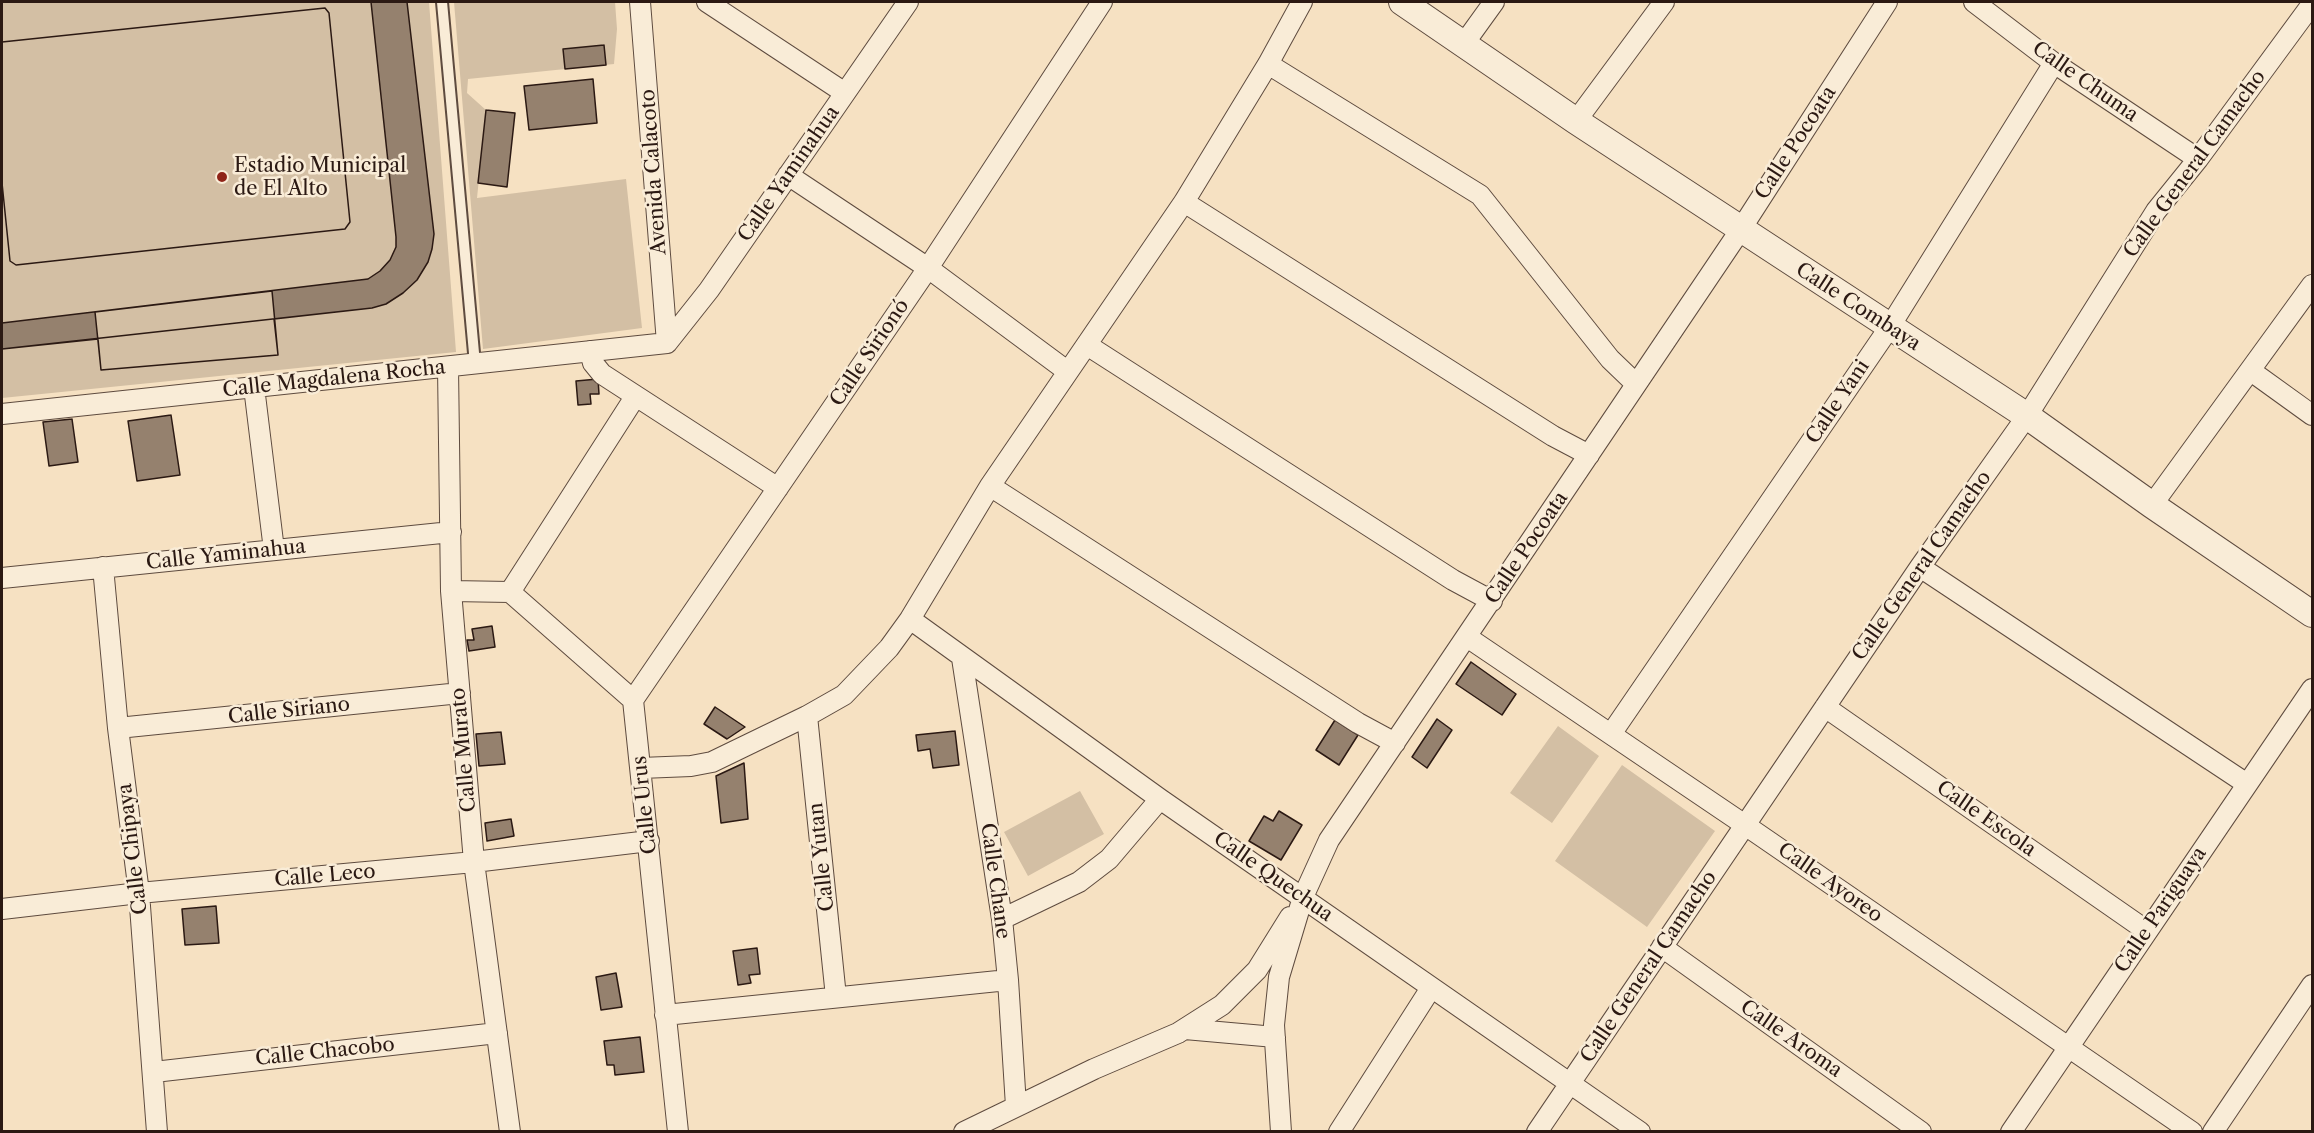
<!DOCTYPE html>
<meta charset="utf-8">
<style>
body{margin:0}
#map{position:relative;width:2314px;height:1133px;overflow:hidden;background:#f6e1c2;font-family:"Libre Caslon Text",serif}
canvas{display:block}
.frame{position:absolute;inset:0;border:3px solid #2b1913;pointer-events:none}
</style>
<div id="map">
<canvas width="2314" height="1133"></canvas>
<div class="frame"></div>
</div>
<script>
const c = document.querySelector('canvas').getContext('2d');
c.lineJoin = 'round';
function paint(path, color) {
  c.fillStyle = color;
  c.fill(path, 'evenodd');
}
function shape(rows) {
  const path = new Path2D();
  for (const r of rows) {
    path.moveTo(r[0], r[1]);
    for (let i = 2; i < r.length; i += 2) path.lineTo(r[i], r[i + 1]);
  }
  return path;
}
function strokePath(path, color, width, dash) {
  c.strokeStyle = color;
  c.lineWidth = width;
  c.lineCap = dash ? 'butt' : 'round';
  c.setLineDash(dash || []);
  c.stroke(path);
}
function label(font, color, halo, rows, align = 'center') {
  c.font = font + ' "Libre Caslon Text",serif';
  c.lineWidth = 5;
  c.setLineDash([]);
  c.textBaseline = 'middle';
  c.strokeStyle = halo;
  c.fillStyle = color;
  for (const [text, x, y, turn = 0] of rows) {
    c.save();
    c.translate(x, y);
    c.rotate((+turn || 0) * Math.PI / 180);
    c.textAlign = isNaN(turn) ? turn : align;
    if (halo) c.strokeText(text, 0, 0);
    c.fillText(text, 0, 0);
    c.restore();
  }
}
const green = shape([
 [2,2,429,2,456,352,2,398],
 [454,2,615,2,617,29,614,64,468,79,467,93,486,110,477,198,626,179,642,328,483,349],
 [1558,726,1599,756,1552,823,1510,793],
 [1622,765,1715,831,1647,927,1555,861],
 [1080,791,1104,834,1028,876,1004,832]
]);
const building = shape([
 [2,2,407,2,434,234,432,249,428,262,417,280,403,293,386,304,372,308,274,319,278,355,101,370,98,339,2,349,2,183,10,261,16,265,345,229,350,222,329,13,325,8,2,42,2,2],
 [2,2,407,2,434,234,432,249,428,262,417,280,403,293,386,304,372,308,2,349,2,183,10,261,16,265,345,229,350,222,329,13,325,8,2,42,2,2],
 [371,2,407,2,434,234,432,249,428,262,417,280,403,293,386,304,372,308,2,349,2,323,368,279,380,271,390,260,396,247,396,237,371,2],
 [604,45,606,65,565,69,563,49,604,45],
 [593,79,597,123,529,130,524,86,593,79],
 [486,110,515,113,507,187,478,183,486,110],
 [272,291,278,355,101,370,95,312,272,291],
 [598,379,599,394,590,394,591,404,578,405,576,381,598,379],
 [171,415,180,475,137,481,128,421,171,415],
 [72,419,78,462,49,466,43,422,72,419],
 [492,626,495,647,469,651,467,640,474,640,472,629,492,626],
 [1471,662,1516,694,1502,715,1456,684,1471,662],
 [715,707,745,727,727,739,704,724,715,707],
 [1437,719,1452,730,1427,768,1412,757,1437,719],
 [1335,720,1358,735,1339,765,1316,750,1335,720],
 [955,731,959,765,933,768,930,749,918,751,916,735,955,731],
 [501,732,505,764,479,766,476,734,501,732],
 [744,763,748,819,721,823,716,776,744,763],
 [1279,811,1302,825,1281,860,1249,841,1264,816,1273,821,1279,811],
 [511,819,514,836,487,841,485,823,511,819],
 [216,906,219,943,185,945,182,909,216,906],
 [757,948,760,974,749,975,751,983,738,985,733,951,757,948],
 [616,973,622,1007,601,1010,596,977,616,973],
 [640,1037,644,1072,615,1075,614,1065,607,1065,604,1041,640,1037]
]);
const service = shape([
 [442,2,475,364]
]);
const minor = shape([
 [640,2,667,343],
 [707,2,845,93],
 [1974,2,2054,63,2198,159],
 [1463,45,1494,2],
 [1268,64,1480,195,1610,359,1636,384],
 [1576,121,1664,2],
 [788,175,928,268,1067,371],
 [1184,202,1553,436,1589,455],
 [667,343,709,290,908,2],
 [1087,345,1453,580,1492,601],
 [590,351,593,363,602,374,778,488],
 [448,367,451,591,474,862,510,1132],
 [2251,371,2312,415],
 [254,387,274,550],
 [2,414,667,343],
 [990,486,1358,723,1395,743],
 [2152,505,2312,285],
 [103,567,118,728,139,893,157,1132],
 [1920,567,2247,784],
 [2,578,451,532],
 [451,591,510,592,633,700,678,1132],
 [510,592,635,397],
 [910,619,1160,799,1640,1132],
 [1467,637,1745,825,2192,1132],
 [962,658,1002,919,1008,980,1016,1106],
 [633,700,928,268,1102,2],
 [1825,707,2147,931],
 [807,716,836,997],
 [118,728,460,693],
 [1611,734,1889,328,2054,63],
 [641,768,691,766,712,762,807,716,844,695,889,648,910,619,990,486,1184,202,1268,64,1302,2],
 [2,909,139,893,474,862,649,841],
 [1002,919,1079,882,1109,859,1160,799],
 [1662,947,1921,1132],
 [665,1015,1008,980],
 [1185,1029,1275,1037],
 [154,1072,497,1033],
 [964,1132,1094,1069,1178,1033,1222,1005,1257,970,1290,917],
 [1281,1132,1274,1025,1279,977,1303,897,1329,840,1741,229,1887,2],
 [1339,1132,1431,988],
 [1537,1132,1920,567,2027,416,2156,211,2198,159,2312,4],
 [2011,1132,2312,689],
 [2213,1132,2312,985]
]);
const tertiary = shape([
 [1402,2,1576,121,2027,416,2152,505,2312,614]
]);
const markers = [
 [222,177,6,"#8f2418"]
];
const streetNames = [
 ["Calle Chuma",2085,82,35],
 ["Calle Pocoata",1796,143,-57],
 ["Calle General Camacho",2195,164,-54],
 ["Avenida Calacoto",654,172,-94],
 ["Calle Yaminahua",789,174,-55],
 ["Calle Combaya",1858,307,33],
 ["Calle Sirionó",870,353,-56],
 ["Calle Magdalena Rocha",334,379,-6],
 ["Calle Yani",1838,402,-56],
 ["Calle Pocoata",1527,548,-56],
 ["Calle Yaminahua",226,555,-6],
 ["Calle General Camacho",1922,566,-55],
 ["Calle Siriano",289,711,-6],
 ["Calle Murato",464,750,-95],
 ["Calle Urus",645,805,-96],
 ["Calle Escola",1986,819,35],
 ["Calle Chipaya",133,849,-97],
 ["Calle Yutan",822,857,-96],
 ["Calle Leco",325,876,-5],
 ["Calle Quechua",1273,877,35],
 ["Calle Chane",995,881,82],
 ["Calle Ayoreo",1830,883,35],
 ["Calle Pariguaya",2161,910,-56],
 ["Calle General Camacho",1649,967,-56],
 ["Calle Aroma",1791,1039,35],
 ["Calle Chacobo",325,1052,-6]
];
const poiNames = [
 ["Estadio Municipal",234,166],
 ["de El Alto",234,189]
];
paint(green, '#d3bfa4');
paint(building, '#95816e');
strokePath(building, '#2b1913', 1.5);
strokePath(service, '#5e4b3f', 14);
strokePath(minor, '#5e4b3f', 22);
strokePath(tertiary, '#5e4b3f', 28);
strokePath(service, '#f9ecd7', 10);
strokePath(minor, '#f9ecd7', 20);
strokePath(tertiary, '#f9ecd7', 26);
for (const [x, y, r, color] of markers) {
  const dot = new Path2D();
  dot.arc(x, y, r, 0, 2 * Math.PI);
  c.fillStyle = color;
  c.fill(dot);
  strokePath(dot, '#f9ecd7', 2);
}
label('20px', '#2b1913', '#f9ecd7', streetNames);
label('20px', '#2b1913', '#f9ecd7', poiNames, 'left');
</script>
